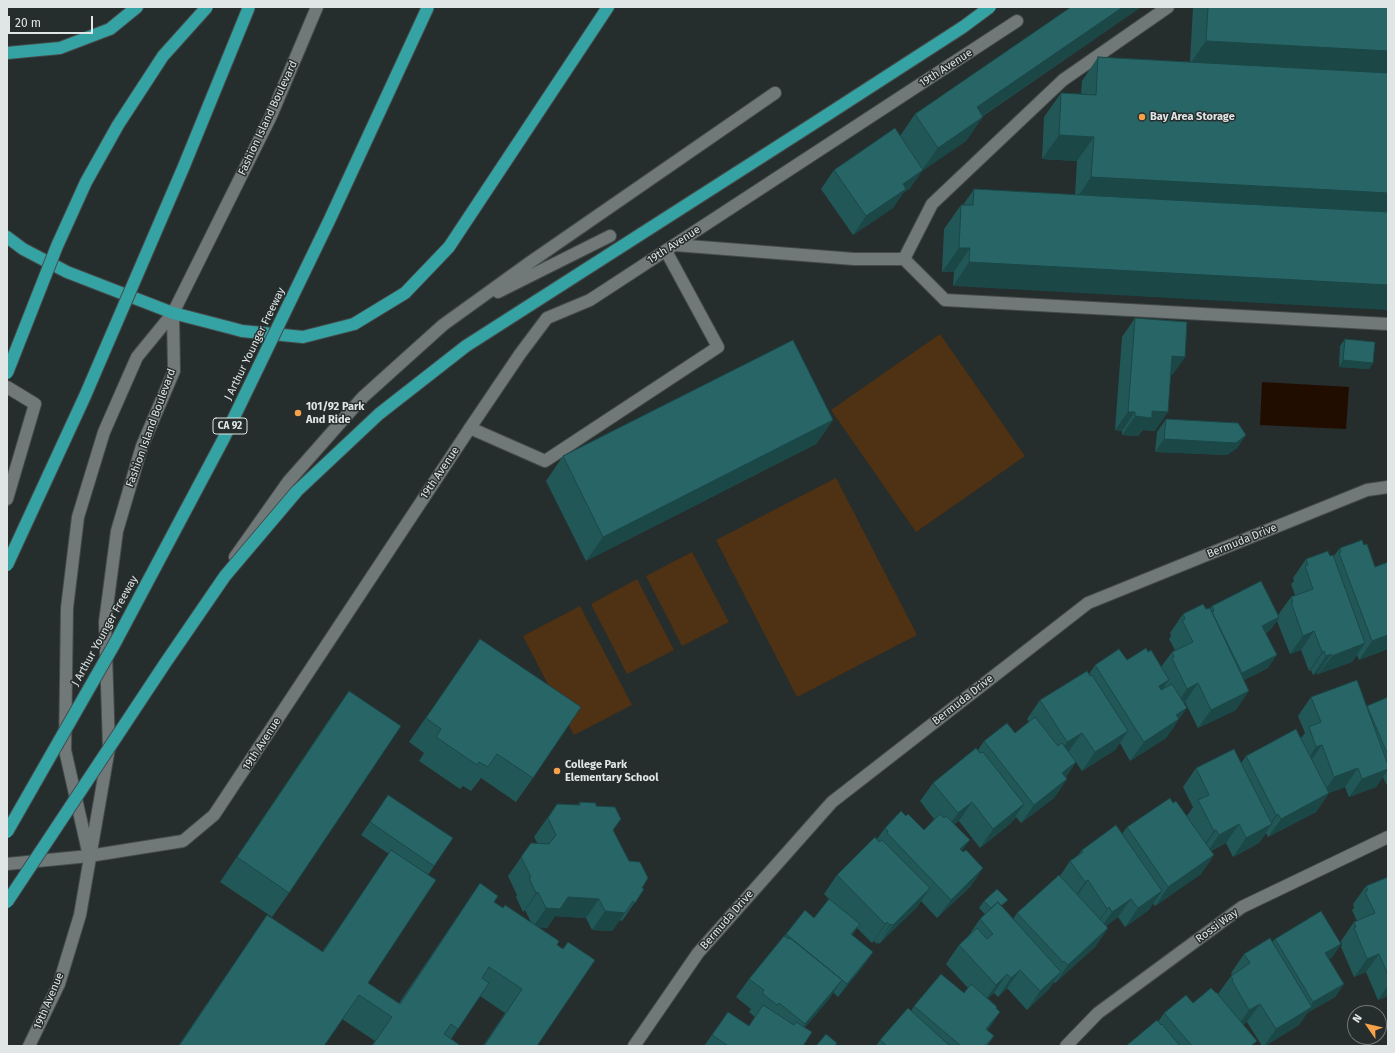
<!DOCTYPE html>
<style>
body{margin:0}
#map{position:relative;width:1395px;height:1053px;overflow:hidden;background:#262d2d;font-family:"Fira Sans",sans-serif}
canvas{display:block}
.frame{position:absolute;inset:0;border:8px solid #e0e5e5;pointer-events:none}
.north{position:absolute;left:1347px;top:1005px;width:40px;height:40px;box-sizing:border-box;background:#262d2d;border:1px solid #707777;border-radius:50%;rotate:304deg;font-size:11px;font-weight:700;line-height:16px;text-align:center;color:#e0e5e5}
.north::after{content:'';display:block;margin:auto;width:14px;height:18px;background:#f7a149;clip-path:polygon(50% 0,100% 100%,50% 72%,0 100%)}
.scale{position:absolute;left:8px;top:16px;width:85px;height:18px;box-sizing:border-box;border:2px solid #e0e5e5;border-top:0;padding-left:5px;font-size:12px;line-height:14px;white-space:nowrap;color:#e0e5e5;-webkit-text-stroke:3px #262d2d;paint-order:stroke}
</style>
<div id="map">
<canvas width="1395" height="1053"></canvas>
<div class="frame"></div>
<div class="north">N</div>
<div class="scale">20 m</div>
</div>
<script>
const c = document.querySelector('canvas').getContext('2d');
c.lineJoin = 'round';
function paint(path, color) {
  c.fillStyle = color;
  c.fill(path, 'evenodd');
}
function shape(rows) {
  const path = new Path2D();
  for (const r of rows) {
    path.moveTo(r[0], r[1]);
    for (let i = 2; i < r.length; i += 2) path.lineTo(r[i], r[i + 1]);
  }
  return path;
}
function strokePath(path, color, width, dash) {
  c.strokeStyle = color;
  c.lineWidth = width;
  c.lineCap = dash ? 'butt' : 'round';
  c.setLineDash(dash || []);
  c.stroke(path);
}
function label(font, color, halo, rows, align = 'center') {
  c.font = font + ' "Fira Sans",sans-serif';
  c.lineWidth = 3;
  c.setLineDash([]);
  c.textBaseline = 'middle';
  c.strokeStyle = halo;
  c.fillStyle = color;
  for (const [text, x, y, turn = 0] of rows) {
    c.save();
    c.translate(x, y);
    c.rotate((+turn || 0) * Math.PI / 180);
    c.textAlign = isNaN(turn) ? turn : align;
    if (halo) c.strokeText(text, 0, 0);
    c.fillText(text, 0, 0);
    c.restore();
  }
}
const green = shape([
 [940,334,1025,456,916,532,831,410],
 [836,478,917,635,797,697,716,540],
 [692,552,729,622,682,646,646,576],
 [637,579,674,650,627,674,591,604],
 [580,606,632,705,574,735,523,636]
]);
const water = shape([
 [1262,382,1349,387,1346,429,1260,425]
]);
const service = shape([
 [675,245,854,259,904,259,932,204,1063,80,1168,7],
 [904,259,945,300,1388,324],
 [498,292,610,236],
 [7,387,35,404,7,499],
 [470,428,545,461,718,347,666,251],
 [235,557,288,482,363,397,443,325,529,263,775,93],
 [7,864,89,856]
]);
const minor = shape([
 [89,856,183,841,214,815,470,428,520,354,547,318,590,300,1017,21],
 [634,1046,698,953,832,802,1088,603,1367,490,1388,487],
 [1066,1046,1098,1013,1242,907,1388,837]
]);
const secondary = shape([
 [89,856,65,750,67,608,78,517,104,432,137,357,173,313,271,116,317,7],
 [29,1046,59,984,80,915,109,748,105,622,117,531,142,446,174,371,173,313]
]);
const motorway = shape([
 [7,53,60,48,110,29,137,7],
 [7,237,23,249,67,272,173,313,231,328,242,331,303,337,354,324,405,293,449,247,608,7]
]);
const motorwayBridge = shape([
 [7,373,57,246,86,182,118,125,163,56,207,7],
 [7,565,85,396,184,166,249,7],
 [7,832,115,643,224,438,329,221,428,7],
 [7,902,166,662,225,576,297,491,379,414,466,346,816,122,963,27,990,7]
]);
const wall = shape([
 [1071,7,1141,7,983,116,966,141,922,171,910,188,903,193,893,208,853,235,821,189,834,170,900,136,915,114],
 [1193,7,1388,7,953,286,954,272,942,272,944,229,961,205,963,205,974,189,1075,195,1077,161,1042,159,1044,117,1061,93,1081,94,1082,81,1098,57,1190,62],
 [1135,318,1185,357,1172,375,1171,375,1155,431,1143,430,1138,436,1122,435,1122,431,1115,430,1122,337],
 [1345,339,1373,363,1369,369,1339,367,1340,346],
 [1166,419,1246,435,1237,448,1227,455,1155,452,1157,432],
 [833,420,816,444,586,561,546,481,563,456],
 [1340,548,1388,649,1359,660,1357,655,1352,662,1318,674,1318,673,1313,675,1311,670,1309,671,1301,650,1290,654,1277,621,1279,619,1279,618,1270,630,1266,633,1268,668,1244,680,1236,710,1198,728,1185,702,1184,703,1174,727,1173,728,1166,738,1130,761,1120,743,1115,750,1082,771,1076,762,1066,777,1067,779,1054,798,1021,823,1016,817,1011,823,980,848,959,821,954,824,962,851,983,868,970,887,937,918,921,901,917,907,879,944,878,942,877,944,874,941,872,943,857,928,852,935,873,952,864,965,838,997,833,992,829,999,805,1027,803,1046,704,1046,728,1012,749,1026,755,1017,749,1012,751,1009,736,997,749,979,786,934,814,918,829,899,824,894,837,875,877,839,885,828,906,816,924,830,934,819,920,801,933,783,978,750,984,741,1015,733,1029,722,1027,719,1040,700,1089,674,1095,665,1127,660,1148,652,1161,667,1172,652,1175,650,1169,639,1171,636,1170,633,1183,614,1206,609,1210,608,1212,606,1278,615,1291,597,1295,595,1291,584,1294,581,1293,578,1306,559,1330,556,1333,557],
 [480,639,533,778,516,802,481,778,471,791,463,786,460,789,419,761,424,753,409,742],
 [349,691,289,893,272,917,220,882,332,715],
 [1311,697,1366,707,1367,706,1388,697,1388,783,1386,784,1383,777,1376,787,1349,797,1345,787,1329,793,1316,812,1268,837,1266,833,1259,843,1233,857,1226,843,1211,851,1214,855,1201,874,1155,906,1153,903,1149,910,1125,927,1118,917,1106,926,1108,928,1095,947,1055,983,1054,982,1048,990,1027,1010,1007,988,998,997,994,993,988,998,997,1007,996,1009,1000,1012,987,1031,994,1036,987,1046,876,1046,880,1040,911,1011,914,1006,964,993,968,988,946,964,959,945,967,938,980,919,985,914,979,908,984,901,1002,908,1013,919,1017,913,1060,876,1070,861,1077,856,1082,850,1122,834,1127,827,1173,803,1187,816,1193,807,1183,787,1196,768,1241,763,1246,756,1301,738,1305,733,1298,716],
 [388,795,453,838,428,875,368,983,399,1003,480,883,494,902,503,908,531,922,525,910,523,912,516,897,517,895,508,876,531,843,538,844,534,837,557,804,578,805,580,802,596,806,613,830,642,888,644,889,622,921,620,920,612,931,592,930,586,918,555,916,547,928,538,927,557,945,537,1046,483,1046,505,1013,480,996,451,1039,461,1046,371,1046,375,1041,342,1019,324,1046,178,1046,267,915,322,952,389,854,361,835],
 [1388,878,1388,996,1378,1000,1366,972,1354,977,1341,947,1342,945,1341,941,1354,922,1357,921,1352,910,1354,908,1353,904,1366,886],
 [1275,939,1341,944,1332,957,1329,959,1344,984,1335,997,1307,1013,1299,1025,1265,1046,1262,1046,1247,1022,1243,1025,1253,1046,1126,1046,1158,1022,1164,1013,1193,1003,1216,993,1218,994,1231,976,1232,975,1231,973,1244,954,1272,942]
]);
const shadedWall = shape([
 [1123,7,1141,7,960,131,977,107],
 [1206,41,1388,51,1388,76,1189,65],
 [983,117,966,141,922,171,910,188,903,193,893,208,853,235,866,216,903,184,922,170,938,148],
 [1059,135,1094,137,1077,161,1042,159],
 [1091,177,1388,193,1388,217,1075,201],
 [959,248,970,248,954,272,942,272],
 [969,262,1388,285,1388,310,953,286],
 [1172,356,1185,357,1172,375,1159,374],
 [1343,360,1373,363,1369,369,1339,367],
 [1152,411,1168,412,1155,431,1143,430,1138,436,1122,435,1135,416],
 [1128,412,1135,412,1122,431,1115,430],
 [833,420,816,444,586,561,603,537],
 [1246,435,1237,448,1227,455,1155,452,1164,439],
 [1279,617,1270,630,1253,639,1262,626],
 [1314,631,1301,650,1290,654,1303,636],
 [1388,635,1388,649,1359,660,1372,641],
 [1365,643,1352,662,1318,674,1332,656],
 [1324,651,1311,670,1309,671,1322,652],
 [1331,654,1318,673,1313,675,1326,656],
 [1277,655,1268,668,1233,685,1242,673],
 [1169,680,1156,698,1159,686],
 [1198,683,1185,702,1174,708,1187,689],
 [1249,691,1236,710,1198,728,1211,710],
 [1187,708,1166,738,1130,761,1144,742,1176,715],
 [1128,731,1115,750,1082,771,1095,752],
 [1082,733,1069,751,1054,761,1067,742],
 [1322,745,1309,763,1303,766,1316,747],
 [1076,762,1063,781,1062,773],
 [1358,768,1345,787,1321,796,1334,777],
 [1388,769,1388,770,1376,787,1349,797,1362,779],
 [1067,779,1054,798,1021,823,1034,805],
 [1329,793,1316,812,1268,837,1281,819],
 [972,802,959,821,944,832,958,813],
 [1024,804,1011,823,980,848,993,829],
 [1278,814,1259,843,1233,857,1246,838,1268,826,1276,815],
 [1239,824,1226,843,1206,853,1219,835],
 [1216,830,1203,849,1201,850,1214,831],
 [970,840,956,859,960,849],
 [1214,855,1201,874,1155,906,1168,887],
 [983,868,970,887,937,918,951,900],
 [1088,880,1075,899,1072,901,1085,882],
 [930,888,917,907,879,944,893,925],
 [1162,891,1149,910,1125,927,1138,908],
 [538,892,525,910,523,912,536,893],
 [568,897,599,899,586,918,555,916,547,928,533,927,546,908],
 [1131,899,1118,917,1099,930,1112,912],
 [1109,907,1096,926,1094,927,1107,909],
 [605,911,625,913,612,931,592,930],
 [887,922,874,941,872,943,885,924],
 [892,924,878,942,877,944,890,925],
 [1108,928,1095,947,1055,983,1068,965],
 [1341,944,1332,957,1316,966,1325,953],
 [873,952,864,965,838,997,847,984],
 [1379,954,1366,972,1354,977,1367,959],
 [1020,970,1007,988,998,997,1011,978],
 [1061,972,1048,990,1027,1010,1040,991],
 [1007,974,994,993,982,1004,996,985],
 [842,980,829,999,792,1043,805,1024],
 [1344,984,1335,997,1307,1013,1299,1025,1265,1046,1264,1046,1276,1029,1308,1009,1313,1002],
 [1388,985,1388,996,1378,1000],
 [1260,1004,1247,1022,1236,1029,1249,1010],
 [1000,1012,987,1031,986,1029]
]);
const building = shape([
 [1071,7,1123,7,977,107,983,117,938,148,915,114,1071,7],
 [1208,7,1388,7,1388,51,1206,41,1208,7],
 [1098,57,1388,73,1388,193,1091,177,1094,137,1059,135,1061,93,1096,95,1098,57],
 [895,128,923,170,903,184,906,189,866,216,834,170,895,128],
 [974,189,1388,212,1388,285,969,262,970,248,959,248,961,205,973,205,974,189],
 [1135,318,1187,322,1185,357,1172,356,1168,412,1152,411,1152,418,1135,416,1135,412,1128,412,1135,318],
 [1345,339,1375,342,1373,363,1343,360,1345,339],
 [793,340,833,420,603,537,563,456,793,340],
 [1166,419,1238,423,1246,435,1236,443,1164,439,1166,419],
 [1362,540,1364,545,1367,544,1375,567,1388,562,1388,635,1372,641,1339,553,1341,552,1340,548,1362,540],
 [1328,551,1330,556,1333,555,1365,643,1332,656,1331,654,1326,656,1324,651,1322,652,1314,631,1303,636,1291,602,1293,602,1291,597,1313,589,1305,566,1308,565,1306,559,1328,551],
 [1261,581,1279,617,1262,626,1277,655,1242,673,1212,612,1214,611,1212,606,1261,581],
 [1203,604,1206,609,1210,608,1249,691,1211,710,1198,683,1187,689,1172,658,1174,657,1172,652,1193,642,1182,620,1185,619,1183,614,1203,604],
 [480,639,581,707,533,778,497,754,488,767,479,762,477,765,436,737,441,729,426,718,480,639],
 [1146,648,1148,652,1151,650,1169,680,1159,686,1161,690,1172,684,1187,708,1176,715,1179,719,1144,742,1095,665,1119,649,1127,660,1146,648],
 [1087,671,1090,676,1092,675,1128,731,1095,752,1082,733,1067,742,1040,700,1087,671],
 [1357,680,1388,765,1388,769,1362,779,1358,768,1334,777,1322,745,1316,747,1309,727,1321,722,1311,697,1357,680],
 [349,691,401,726,289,893,237,857,349,691],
 [1388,697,1388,755,1367,706,1388,697],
 [1035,717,1058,746,1062,743,1076,762,1062,773,1067,779,1034,805,984,741,1007,723,1015,733,1035,717],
 [1296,729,1329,793,1281,819,1278,814,1276,815,1246,756,1296,729],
 [976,748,980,753,983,752,1024,804,993,829,972,802,958,813,933,783,976,748],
 [1234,749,1272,824,1246,838,1239,824,1219,835,1216,830,1214,831,1198,800,1209,795,1196,768,1234,749],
 [388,795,453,838,434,866,370,822,388,795],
 [1170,798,1173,803,1176,801,1214,855,1168,887,1127,827,1170,798],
 [580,802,596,803,596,806,615,807,621,819,613,830,629,861,640,862,648,878,642,888,644,889,635,903,633,901,625,913,605,911,599,899,568,897,560,909,546,908,538,892,536,893,529,878,531,877,521,857,531,843,549,844,556,835,548,818,557,804,580,805,580,802],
 [901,811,906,816,908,814,924,830,940,814,944,818,946,816,970,840,960,849,963,852,966,850,983,868,951,900,887,833,888,831,885,828,901,811],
 [1116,825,1162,891,1138,908,1131,899,1112,912,1109,907,1107,909,1088,880,1085,882,1070,861,1083,852,1082,850,1116,825],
 [875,837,879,842,882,840,930,888,893,925,892,924,890,925,887,922,885,924,837,875,875,837],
 [391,850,436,880,368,983,400,1004,480,883,498,896,494,902,503,908,505,905,559,941,557,945,563,949,568,942,595,960,537,1046,484,1046,522,989,489,967,482,978,489,983,458,1029,451,1024,444,1034,461,1046,372,1046,392,1017,359,995,324,1046,179,1046,267,915,323,952,391,850],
 [1059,875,1108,928,1068,965,1064,961,1063,962,1017,913,1059,875],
 [1388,878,1388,975,1379,954,1367,959,1354,928,1356,927,1354,922,1375,913,1365,892,1368,890,1366,886,1388,877,1388,878],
 [997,889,1008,900,1001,906,998,902,991,908,984,901,997,889],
 [829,899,860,924,851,934,873,952,847,984,786,934,805,910,814,918,829,899],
 [998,902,1061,972,1040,991,1020,970,1011,978,1007,974,996,985,959,945,977,928,987,939,993,934,980,919,998,902],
 [1321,911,1341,944,1325,953,1344,984,1313,1002,1275,939,1321,911],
 [784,936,789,939,790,938,842,980,805,1024,779,1003,777,1005,762,993,764,990,749,979,784,936],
 [1270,938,1312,1007,1276,1029,1260,1004,1249,1010,1232,981,1233,980,1231,976,1250,963,1244,954,1270,938],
 [941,974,964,993,971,984,997,1007,996,1008,1000,1012,986,1029,994,1036,985,1046,961,1046,914,1006,941,974],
 [1211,988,1216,993,1216,992,1257,1041,1251,1046,1192,1046,1164,1013,1186,995,1193,1003,1211,988],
 [763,1005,794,1025,796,1022,812,1032,803,1046,728,1046,712,1035,728,1012,749,1026,763,1005],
 [908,1008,950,1046,887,1046,880,1040,908,1008],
 [1157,1020,1161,1025,1162,1024,1180,1046,1126,1046,1157,1020],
 [826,1034,837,1043,835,1046,816,1046,826,1034]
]);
const markers = [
 [1142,117,4,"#f7a149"],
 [298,413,4,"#f7a149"],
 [557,771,4,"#f7a149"]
];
const shields = [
 [230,426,34]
];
const shieldNames = [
 ["CA 92",230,426]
];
const streetNames = [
 ["19th Avenue",946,68,-33],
 ["Fashion Island Boulevard",268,118,-65],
 ["19th Avenue",674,245,-33],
 ["J Arthur Younger Freeway",255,344,-64],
 ["Fashion Island Boulevard",151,428,-70],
 ["19th Avenue",440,473,-56],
 ["Bermuda Drive",1242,541,-22],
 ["J Arthur Younger Freeway",105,631,-61],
 ["Bermuda Drive",963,700,-38],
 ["19th Avenue",262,744,-57],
 ["Bermuda Drive",727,920,-49],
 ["Rossi Way",1217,926,-36],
 ["19th Avenue",49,1001,-67]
];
const poiNames = [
 ["Bay Area Storage",1150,117],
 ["101/92 Park",306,407],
 ["And Ride",306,420],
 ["College Park",565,765],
 ["Elementary School",565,778]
];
paint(green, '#4f3113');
paint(water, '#210c00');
strokePath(service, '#454b4b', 14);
strokePath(minor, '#454b4b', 14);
strokePath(secondary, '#454b4b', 14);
strokePath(motorway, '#454b4b', 14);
strokePath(service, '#707878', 12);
strokePath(minor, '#707878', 12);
strokePath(secondary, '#707878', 12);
strokePath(motorway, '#35a2a4', 12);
strokePath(motorwayBridge, '#454b4b', 14, []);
strokePath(motorwayBridge, '#35a2a4', 12);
paint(wall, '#225758');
paint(shadedWall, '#1b4747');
paint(building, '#276566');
strokePath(building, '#1b4747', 1);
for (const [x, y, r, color] of markers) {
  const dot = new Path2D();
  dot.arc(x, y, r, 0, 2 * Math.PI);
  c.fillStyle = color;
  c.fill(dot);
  strokePath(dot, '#262d2d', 1.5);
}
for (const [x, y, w] of shields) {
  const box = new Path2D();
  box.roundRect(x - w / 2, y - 8, w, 16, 3);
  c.fillStyle = '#262d2d';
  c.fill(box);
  strokePath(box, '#e0e5e5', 1);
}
label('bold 10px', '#e0e5e5', null, shieldNames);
label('11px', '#e0e5e5', '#262d2d', streetNames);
label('bold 11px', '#e0e5e5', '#262d2d', poiNames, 'left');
</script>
